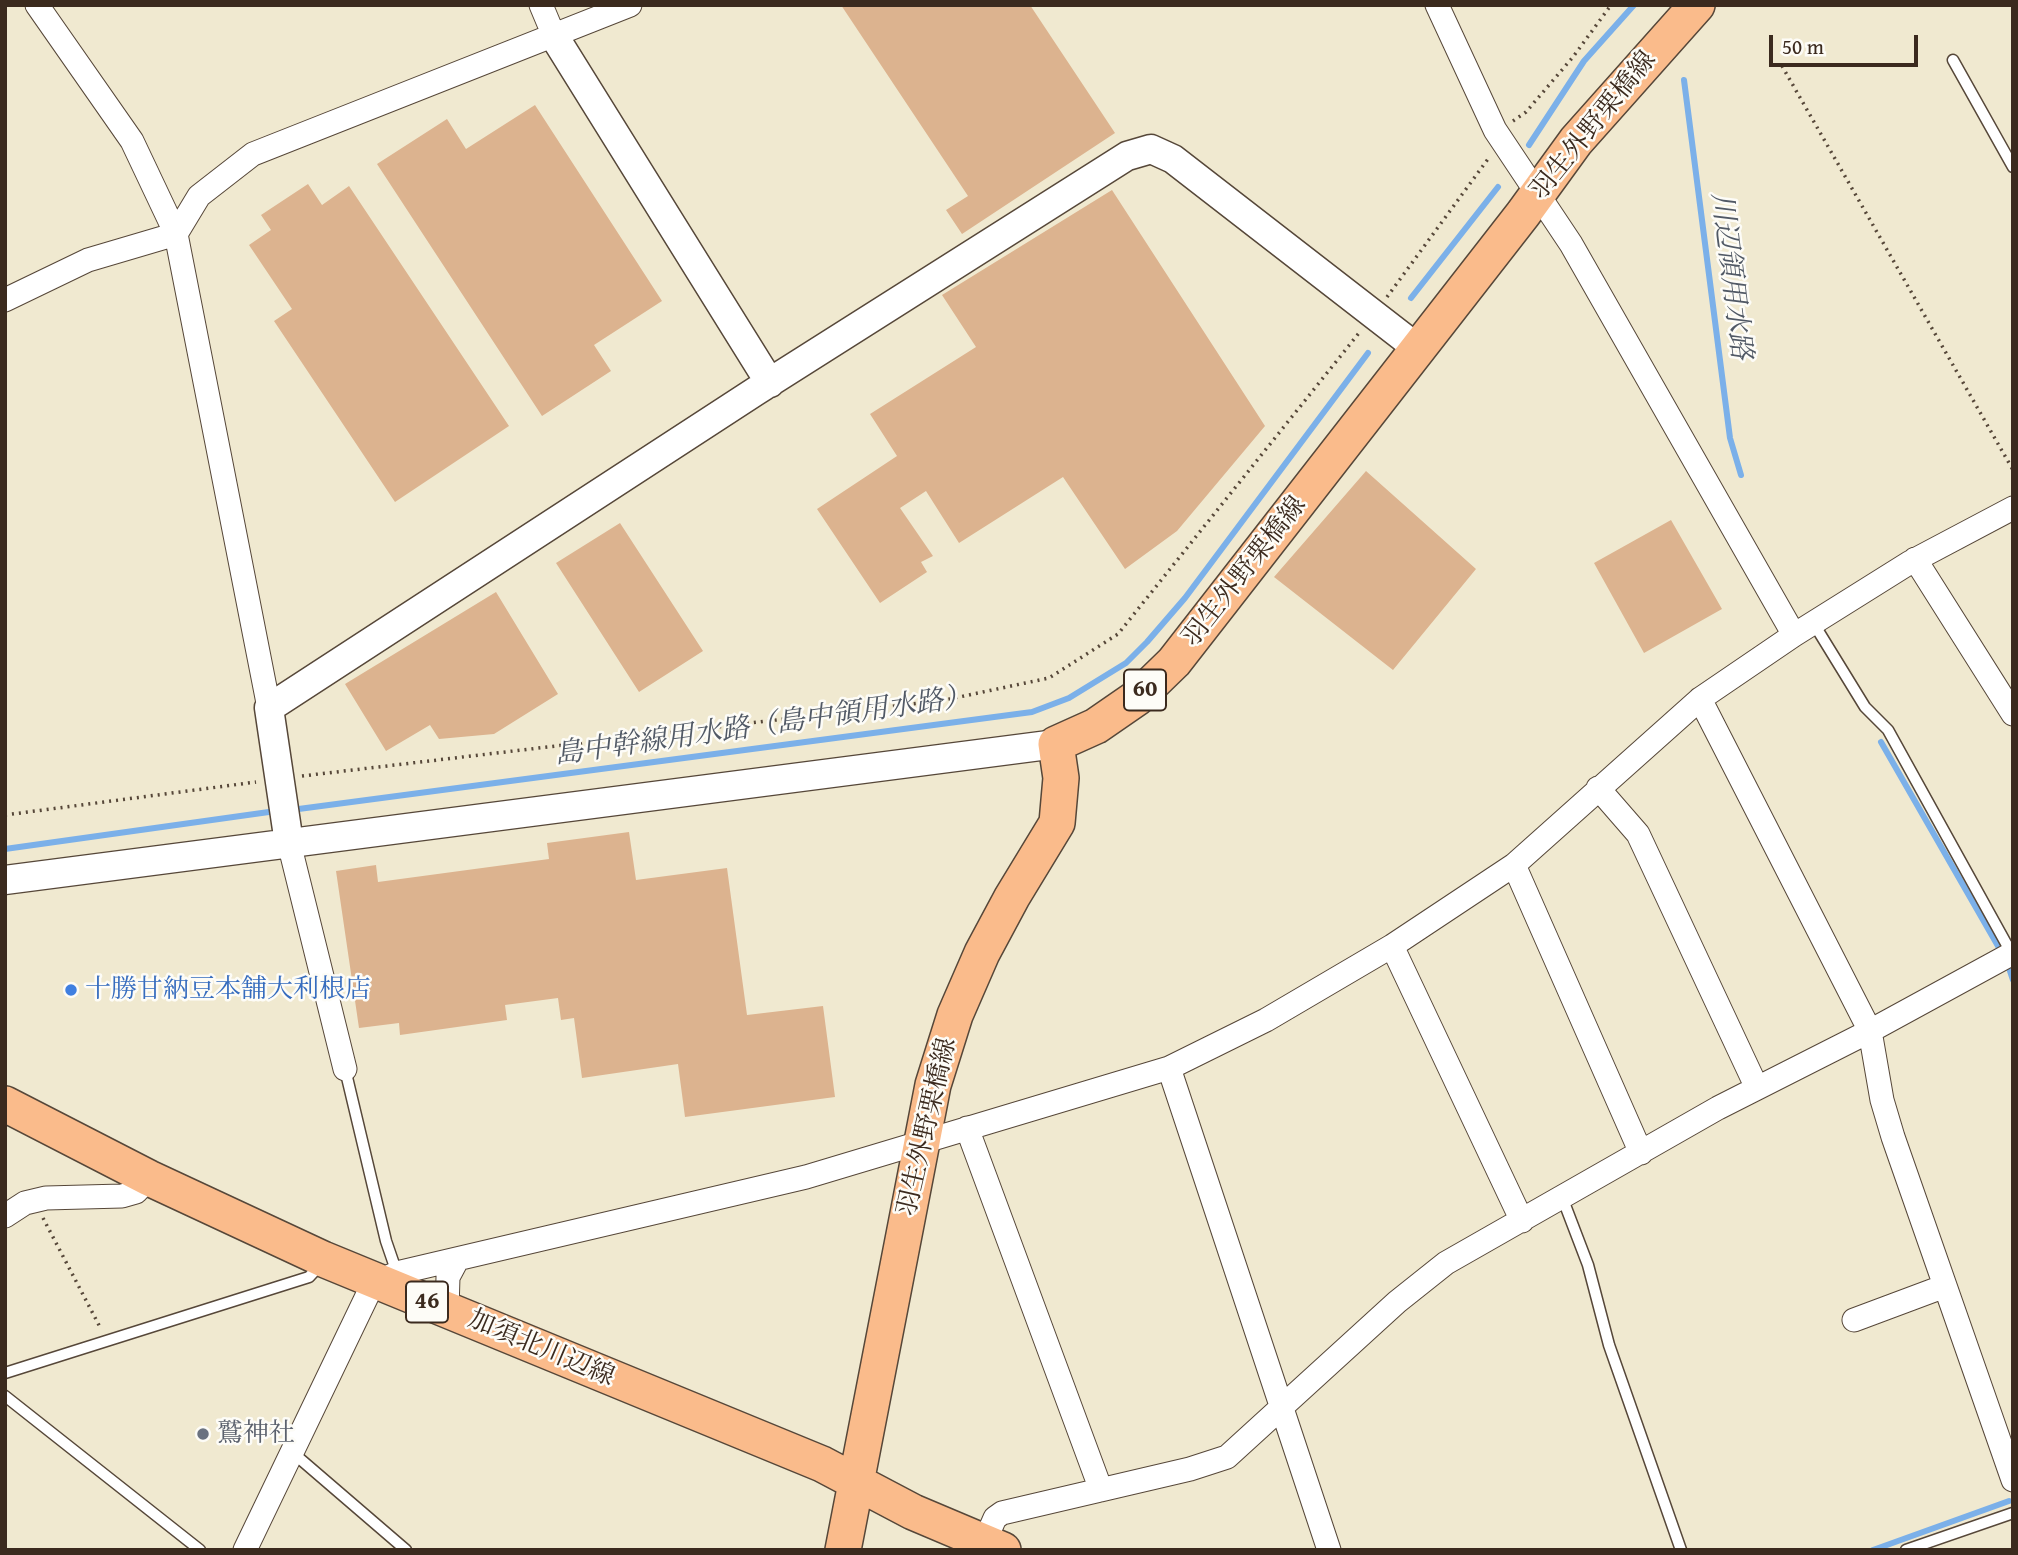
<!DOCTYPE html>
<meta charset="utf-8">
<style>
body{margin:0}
#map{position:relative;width:2018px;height:1555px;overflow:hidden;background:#f0e9d0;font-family:"Gentium Book Plus",serif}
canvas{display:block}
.frame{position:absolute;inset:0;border:7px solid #3b2a1e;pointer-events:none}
.scale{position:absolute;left:1769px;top:35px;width:149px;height:32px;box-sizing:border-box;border:4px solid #3b2a1e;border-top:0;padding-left:9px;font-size:21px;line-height:24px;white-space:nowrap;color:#3b2a1e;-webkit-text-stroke:5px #fdfcf7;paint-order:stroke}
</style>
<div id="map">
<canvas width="2018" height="1555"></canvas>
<div class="frame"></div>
<div class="scale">50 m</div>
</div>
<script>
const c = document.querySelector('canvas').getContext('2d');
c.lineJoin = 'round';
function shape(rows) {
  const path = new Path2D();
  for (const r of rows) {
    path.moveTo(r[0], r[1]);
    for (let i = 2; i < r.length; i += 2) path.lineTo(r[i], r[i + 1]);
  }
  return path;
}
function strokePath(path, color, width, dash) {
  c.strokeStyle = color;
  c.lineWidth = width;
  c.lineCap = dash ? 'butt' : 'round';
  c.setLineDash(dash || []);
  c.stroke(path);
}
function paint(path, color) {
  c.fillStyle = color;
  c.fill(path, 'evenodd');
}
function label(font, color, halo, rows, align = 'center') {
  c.font = font + ' "Gentium Book Plus","Noto Serif JP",serif';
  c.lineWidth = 5;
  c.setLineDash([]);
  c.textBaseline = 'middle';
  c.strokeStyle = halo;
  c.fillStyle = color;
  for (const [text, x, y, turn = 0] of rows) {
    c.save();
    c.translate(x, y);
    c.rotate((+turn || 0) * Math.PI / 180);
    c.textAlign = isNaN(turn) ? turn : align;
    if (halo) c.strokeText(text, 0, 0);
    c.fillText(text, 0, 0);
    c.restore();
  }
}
const stream = shape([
 [1684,80,1730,438,1741,475],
 [1529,145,1584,61,1634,5],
 [1411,298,1498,187],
 [1881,742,2002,953],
 [291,810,1032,712,1069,698,1126,663,1147,642,1185,598,1368,353],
 [5,849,276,811],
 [2007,962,2013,980],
 [1873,1550,2009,1501]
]);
const building = shape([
 [841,5,1030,5,1115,133,962,234,946,210,968,196],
 [535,105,662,301,594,345,611,371,542,416,377,164,447,119,466,149],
 [308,184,322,205,349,186,509,426,395,502,274,321,292,309,249,245,271,230,261,215],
 [1112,190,1265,426,1177,531,1125,569,1063,477,959,543,926,491,900,508,933,556,921,562,927,572,880,603,817,509,897,456,870,414,976,347,942,295],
 [1366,471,1476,569,1393,670,1274,577],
 [1671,520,1722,609,1644,653,1594,563],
 [620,523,703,651,639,692,556,563],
 [496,592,558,694,494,734,439,739,430,725,386,751,345,684],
 [629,832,636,880,727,868,747,1015,823,1006,835,1097,685,1117,678,1064,582,1078,574,1018,561,1020,558,998,505,1005,507,1020,400,1035,399,1023,359,1028,336,871,376,865,378,882,549,859,547,843]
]);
const path = shape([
 [1782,66,2013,470],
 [1513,121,1526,112,1573,57,1611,5],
 [1387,297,1488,159],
 [302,776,945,700,1049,678,1118,634,1359,333],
 [5,815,256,782],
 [43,1218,101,1329]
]);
const service = shape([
 [1953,60,2013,167],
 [1814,624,1865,707,1888,730,2013,956],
 [345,1069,386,1241,397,1273],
 [1562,1197,1588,1265,1609,1345,1681,1550],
 [5,1373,309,1277,321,1264],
 [5,1396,200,1550],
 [292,1452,406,1550],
 [1906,1550,2013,1513]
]);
const minor = shape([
 [37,5,132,141,176,234,269,708],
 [541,5,554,36],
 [1437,5,1495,130,1571,244,1794,635],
 [5,300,88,260,176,234,199,196,253,154,630,5],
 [1915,559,2013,714],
 [1700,699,1870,1031,1882,1100,1893,1137,2013,1480],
 [1598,788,1638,834,1757,1088],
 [289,843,345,1069],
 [1514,865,1641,1153],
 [1392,946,1522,1221],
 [1169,1068,1329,1550],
 [967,1128,1101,1490],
 [5,1216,25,1203,46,1198,122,1196,136,1192,149,1178],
 [447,1310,448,1277,456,1262],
 [1854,1320,1945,1286],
 [245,1550,369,1292,377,1282,397,1273,806,1177,1169,1068,1266,1020,1392,946,1514,865,1700,699,1794,635,1909,563,2013,508],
 [981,1550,995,1518,1002,1513,1190,1469,1227,1457,1397,1302,1446,1263,1718,1108,1870,1031,2013,953]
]);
const tertiary = shape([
 [554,36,770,383],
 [289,843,269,708,756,391,1127,156,1151,149,1173,159,1417,348],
 [5,880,1056,744]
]);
const primary = shape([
 [5,1104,149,1178,323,1259,822,1464,913,1512,1003,1550],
 [843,1550,933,1085,955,1015,982,953,1012,897,1057,823,1061,778,1056,744,1096,726,1138,697,1174,662,1523,214,1576,141,1697,5]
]);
const markers = [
 [71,990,7,"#3f7fe0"],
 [203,1434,7,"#6b7280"]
];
const shields = [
 [1145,690,42],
 [427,1302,42]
];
const shieldNames = [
 ["60",1145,690],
 ["46",427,1302]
];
const streetNames = [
 ["羽生外野栗橋線",1594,126,-51],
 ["羽生外野栗橋線",1245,572,-52],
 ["羽生外野栗橋線",928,1127,-77],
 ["加須北川辺線",541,1349,23]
];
const shopNames = [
 ["十勝甘納豆本舗大利根店",85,990]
];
const worshipNames = [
 ["鷲神社",217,1434]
];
const waterNames = [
 ["川辺領用水路",1730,276,83],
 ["島中幹線用水路（島中領用水路）",763,727,-8]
];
strokePath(stream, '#7bb0e9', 6);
paint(building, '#dcb38f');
strokePath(service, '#564739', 13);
strokePath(minor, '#564739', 25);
strokePath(tertiary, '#564739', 31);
strokePath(primary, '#564739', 38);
strokePath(path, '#564739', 3.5, [2, 5]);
strokePath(service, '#fff', 10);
strokePath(minor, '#fff', 23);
strokePath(tertiary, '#fff', 28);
strokePath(primary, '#fabb8b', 35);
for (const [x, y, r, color] of markers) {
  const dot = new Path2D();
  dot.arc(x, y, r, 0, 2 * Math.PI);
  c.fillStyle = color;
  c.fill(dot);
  strokePath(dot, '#fdfcf7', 2.5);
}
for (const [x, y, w] of shields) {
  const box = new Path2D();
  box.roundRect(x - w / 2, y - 20.5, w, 41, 5);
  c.fillStyle = '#fdfcf7';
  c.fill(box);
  strokePath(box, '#3b2a1e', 2);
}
label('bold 24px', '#3b2a1e', null, shieldNames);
label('26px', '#3b2a1e', '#fdfcf7', streetNames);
label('26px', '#366cbe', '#fdfcf7', shopNames, 'left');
label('26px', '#5b616d', '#fdfcf7', worshipNames, 'left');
label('italic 28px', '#515965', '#fdfcf7', waterNames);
</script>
